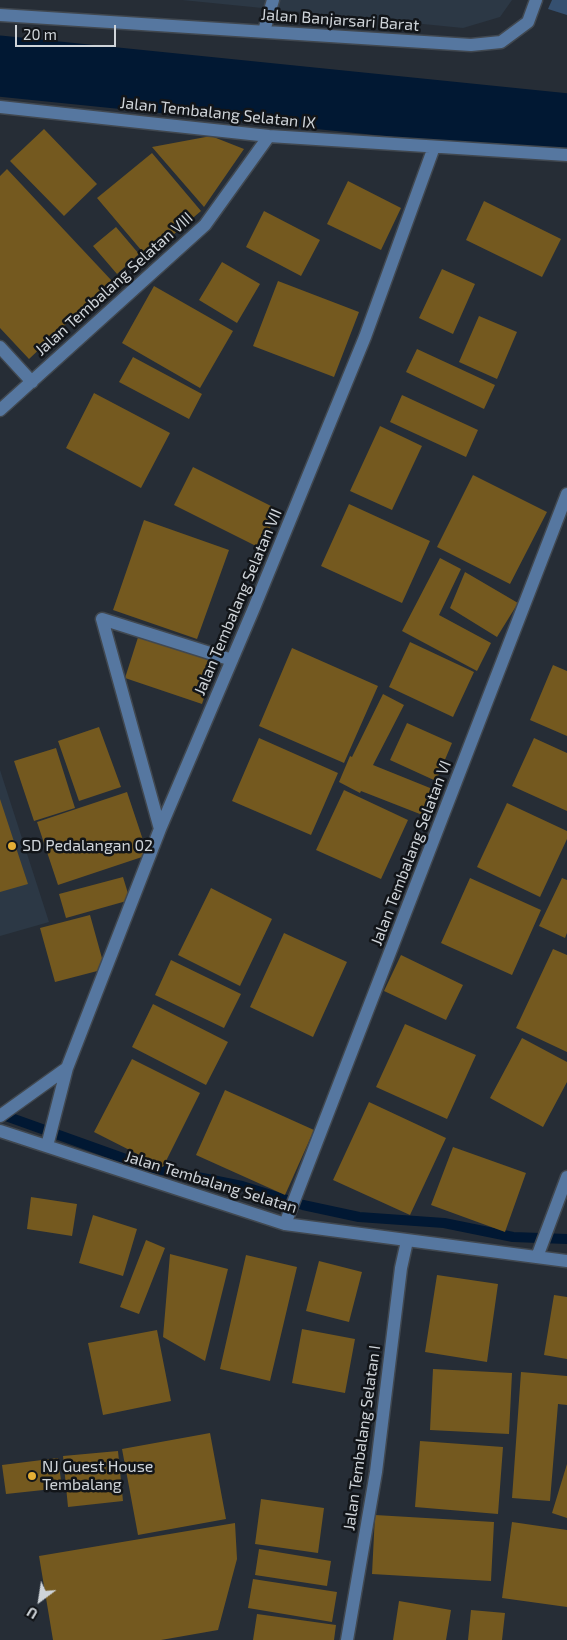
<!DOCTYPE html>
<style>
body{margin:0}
#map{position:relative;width:567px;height:1640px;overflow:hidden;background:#262d36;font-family:"Exo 2",sans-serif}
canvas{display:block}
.north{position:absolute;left:15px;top:1575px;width:50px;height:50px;-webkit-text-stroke:4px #121519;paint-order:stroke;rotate:211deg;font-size:14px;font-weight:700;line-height:20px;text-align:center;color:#cfd4d9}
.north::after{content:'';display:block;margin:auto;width:18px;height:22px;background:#cfd4d9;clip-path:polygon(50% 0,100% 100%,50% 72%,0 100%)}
.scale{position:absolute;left:15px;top:25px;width:101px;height:22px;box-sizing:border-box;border:2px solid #cfd4d9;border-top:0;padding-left:6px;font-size:15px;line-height:18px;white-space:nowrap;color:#cfd4d9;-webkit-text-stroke:4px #121519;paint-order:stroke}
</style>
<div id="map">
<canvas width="567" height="1640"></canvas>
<div class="north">U</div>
<div class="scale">20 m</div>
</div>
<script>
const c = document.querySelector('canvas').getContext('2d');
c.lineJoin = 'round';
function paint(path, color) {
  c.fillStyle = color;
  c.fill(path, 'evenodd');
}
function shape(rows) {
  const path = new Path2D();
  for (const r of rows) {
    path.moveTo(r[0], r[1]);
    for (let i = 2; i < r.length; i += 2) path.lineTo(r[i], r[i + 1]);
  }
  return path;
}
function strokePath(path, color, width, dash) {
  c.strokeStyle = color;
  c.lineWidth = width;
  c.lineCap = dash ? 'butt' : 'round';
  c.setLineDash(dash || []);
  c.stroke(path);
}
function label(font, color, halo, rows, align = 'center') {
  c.font = font + ' "Exo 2",sans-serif';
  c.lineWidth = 5;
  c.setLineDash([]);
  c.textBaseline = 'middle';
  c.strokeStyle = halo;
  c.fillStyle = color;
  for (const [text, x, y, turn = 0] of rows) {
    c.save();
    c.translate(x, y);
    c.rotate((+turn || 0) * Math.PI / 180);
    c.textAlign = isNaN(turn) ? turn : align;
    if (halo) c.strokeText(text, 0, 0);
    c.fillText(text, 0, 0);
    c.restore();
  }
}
const built = shape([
 [182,0,512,0,500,17,463,28],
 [0,770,49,922,0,936]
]);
const green = shape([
 [552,0,567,0,567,15,548,9]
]);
const stream = shape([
 [0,1114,148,1167,242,1186,303,1205,359,1217,444,1223,513,1237,567,1239]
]);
const river = shape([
 [0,66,567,124]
]);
const building = shape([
 [44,129,97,184,64,216,10,161],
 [211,136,244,149,204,207,152,147],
 [152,153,201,211,147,257,97,198],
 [7,169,112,281,29,359,0,328,0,176],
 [348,181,401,208,381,250,327,224],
 [484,201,561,239,542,277,466,240],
 [264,211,320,240,301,276,246,247],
 [116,227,139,254,117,274,93,246],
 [222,262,260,284,237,323,199,300],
 [442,269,475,284,453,334,419,318],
 [278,281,359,312,334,377,253,346],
 [154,286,233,331,200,388,122,343],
 [479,316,517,332,497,379,459,362],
 [417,349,495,385,484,409,406,372],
 [133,357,202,394,189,419,119,382],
 [94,393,170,433,141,488,66,448],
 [402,395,478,430,466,457,390,422],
 [380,426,422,446,392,510,350,491],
 [193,467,279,510,260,548,174,505],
 [473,475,547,512,510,584,437,547],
 [349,504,430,541,402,603,321,566],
 [144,520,229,550,197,639,113,610],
 [440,558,461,569,439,615,491,643,477,671,402,631],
 [465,572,518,603,497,637,450,608],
 [141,628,219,654,202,704,125,678],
 [410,642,474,672,453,717,389,687],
 [292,648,378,686,344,763,259,726],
 [553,665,567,671,567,736,530,720],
 [383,694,404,705,373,765,435,790,425,816,361,791,360,793,339,782,350,756,352,757],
 [407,723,452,743,436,781,390,760],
 [99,727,121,787,79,801,58,741],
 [259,738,338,773,311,835,232,801],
 [534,738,567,753,567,811,512,786],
 [56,748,75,808,34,821,14,761],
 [344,790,408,820,381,879,316,850],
 [127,792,148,855,58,885,37,822],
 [0,799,28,884,0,892],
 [507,803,567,831,567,839,540,897,477,867],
 [123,877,130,900,66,918,59,894],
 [470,878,541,910,512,975,441,943],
 [562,878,567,880,567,933,565,938,539,926],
 [211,888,272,919,240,986,178,955],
 [90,915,105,969,55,982,40,928],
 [284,933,347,962,313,1037,250,1007],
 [553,949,567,955,567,1052,516,1028],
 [401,955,463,985,446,1020,384,991],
 [171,960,241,994,224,1028,155,995],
 [153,1004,228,1042,206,1085,132,1047],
 [405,1024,476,1055,447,1119,376,1087],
 [522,1038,567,1062,567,1082,543,1127,490,1098],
 [132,1059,200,1093,163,1167,94,1132],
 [225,1090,314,1130,285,1195,196,1155],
 [369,1102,446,1138,410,1215,333,1180],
 [453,1147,526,1173,505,1232,431,1205],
 [31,1197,77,1204,72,1236,27,1229],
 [93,1215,137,1229,123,1276,79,1263],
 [146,1240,165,1248,139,1314,120,1307],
 [170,1254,228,1269,205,1361,163,1337],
 [246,1255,297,1267,270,1381,220,1369],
 [319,1261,362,1272,349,1322,306,1311],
 [437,1275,498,1284,487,1362,425,1352],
 [554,1295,567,1297,567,1359,544,1355],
 [302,1329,355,1339,345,1393,292,1383],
 [157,1330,171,1401,103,1415,88,1343],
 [433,1369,512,1373,509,1434,430,1430],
 [521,1372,567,1376,567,1405,558,1404,550,1501,512,1498],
 [210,1433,226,1519,138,1535,122,1449],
 [420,1441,503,1447,498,1514,415,1507],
 [118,1451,123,1501,68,1507,63,1456],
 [58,1458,62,1488,6,1494,2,1465],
 [567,1464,567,1518,552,1513],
 [261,1499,324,1508,318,1553,255,1544],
 [375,1515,494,1522,491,1581,372,1574],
 [512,1522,567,1530,567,1607,502,1598],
 [235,1523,237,1559,218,1630,161,1640,53,1640,39,1556],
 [259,1549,331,1561,327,1586,255,1575],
 [253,1579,337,1592,332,1622,248,1608],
 [399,1601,451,1610,446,1640,393,1640],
 [471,1610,505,1613,502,1640,468,1640],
 [257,1614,336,1625,334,1640,253,1640]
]);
const minor = shape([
 [0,15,471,45,501,42,528,22,536,0],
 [264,31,273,0],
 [0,107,269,136,567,155],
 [0,347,32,382],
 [0,410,205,225,269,136],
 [160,829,102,619,232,660],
 [0,1116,67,1068],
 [0,1131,285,1224,567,1261],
 [47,1146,67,1068,160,829,254,608,365,337,434,147],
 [285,1224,567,494],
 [537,1257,567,1177],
 [347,1640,376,1472,401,1268,407,1241]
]);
const markers = [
 [12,846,5,"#e4ae35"],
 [32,1476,5,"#e4ae35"]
];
const streetNames = [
 ["Jalan Banjarsari Barat",340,20,4],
 ["Jalan Tembalang Selatan IX",218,113,6],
 ["Jalan Tembalang Selatan VIII",114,284,-42],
 ["Jalan Tembalang Selatan VII",238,602,-67],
 ["Jalan Tembalang Selatan VI",411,853,-69],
 ["Jalan Tembalang Selatan",211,1182,17],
 ["Jalan Tembalang Selatan I",362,1438,-82]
];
const poiNames = [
 ["SD Pedalangan 02",22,846],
 ["NJ Guest House",42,1467],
 ["Tembalang",42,1485]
];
paint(built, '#2c3845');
paint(green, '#355070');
strokePath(stream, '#011833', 10);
strokePath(river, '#011833', 61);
paint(building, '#74591f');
strokePath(minor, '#414850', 15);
strokePath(minor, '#5677a0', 12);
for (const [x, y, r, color] of markers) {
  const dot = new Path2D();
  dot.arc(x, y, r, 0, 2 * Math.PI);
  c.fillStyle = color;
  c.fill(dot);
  strokePath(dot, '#121519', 2);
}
label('16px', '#cfd4d9', '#121519', streetNames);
label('16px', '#cfd4d9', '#121519', poiNames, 'left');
</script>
